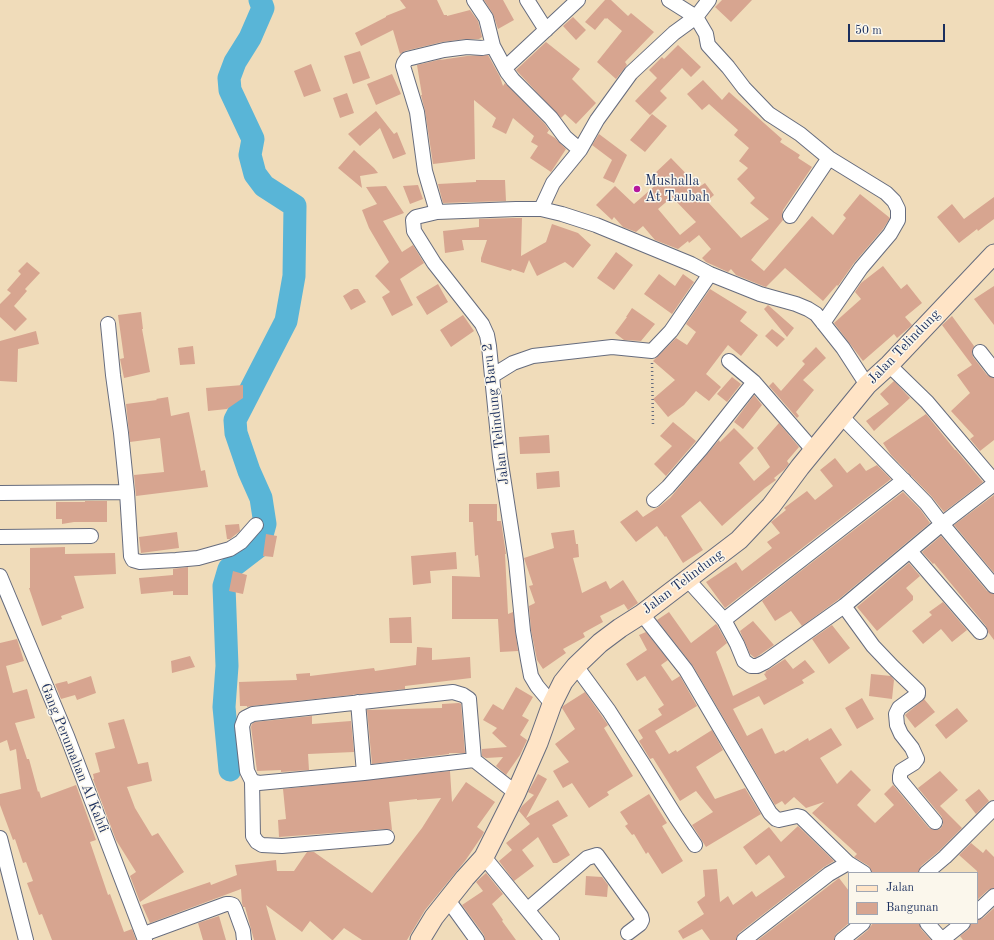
<!DOCTYPE html>
<style>
body{margin:0}
#map{position:relative;width:994px;height:940px;overflow:hidden;background:#f0dcba;font-family:"Old Standard TT",serif}
canvas{display:block}
.legend{position:absolute;left:848px;top:872px;width:130px;height:52px;box-sizing:border-box;background:#fbf7ec;border:1px solid #a1a7b3;margin:0;padding:5px 7px;list-style:none;font-size:12px;color:#1b2f5e}
.legend li{display:flex;align-items:center;gap:8px;height:20px}
.legend b{width:20px;border:1px solid #a1a7b3}
.scale{position:absolute;left:848px;top:24px;width:97px;height:18px;box-sizing:border-box;border:2px solid #1b2f5e;border-top:0;padding-left:5px;font-size:12px;line-height:14px;white-space:nowrap;color:#1b2f5e;-webkit-text-stroke:3px #fbf7ec;paint-order:stroke}
</style>
<div id="map">
<canvas width="994" height="940"></canvas>
<ul class="legend">
<li><b style="height:5px;background:#ffe4c6"></b>Jalan</li>
<li><b style="height:11px;background:#d7a590"></b>Bangunan</li>
</ul>
<div class="scale">50 m</div>
</div>
<script>
const c = document.querySelector('canvas').getContext('2d');
c.lineJoin = 'round';
function shape(rows) {
  const path = new Path2D();
  for (const r of rows) {
    path.moveTo(r[0], r[1]);
    for (let i = 2; i < r.length; i += 2) path.lineTo(r[i], r[i + 1]);
  }
  return path;
}
function strokePath(path, color, width, dash) {
  c.strokeStyle = color;
  c.lineWidth = width;
  c.lineCap = dash ? 'butt' : 'round';
  c.setLineDash(dash || []);
  c.stroke(path);
}
function paint(path, color) {
  c.fillStyle = color;
  c.fill(path, 'evenodd');
}
function label(font, color, halo, rows, align = 'center') {
  c.font = font + ' "Old Standard TT",serif';
  c.lineWidth = 3;
  c.setLineDash([]);
  c.textBaseline = 'middle';
  c.strokeStyle = halo;
  c.fillStyle = color;
  for (const [text, x, y, turn = 0] of rows) {
    c.save();
    c.translate(x, y);
    c.rotate((+turn || 0) * Math.PI / 180);
    c.textAlign = isNaN(turn) ? turn : align;
    if (halo) c.strokeText(text, 0, 0);
    c.fillText(text, 0, 0);
    c.restore();
  }
}
const river = shape([
 [230,770,224,707,227,666,224,586,229,569,259,546,265,524,261,498,249,471,236,433,235,420,286,321,294,276,295,206,264,186,255,174,250,155,253,139,230,90,229,78,235,62,250,38,263,8,260,0]
]);
const building = shape([
 [400,0,437,0,444,15,447,15,447,16,470,10,478,21,482,37,479,39,466,39,442,42,405,51,400,54,393,30,361,46,355,33,386,17,386,16,406,8],
 [484,0,503,0,514,20,498,29,493,14],
 [605,0,611,0,628,16,631,13,654,32,625,62,627,65,616,79,597,62,622,31,607,18,606,19,605,18,595,30,585,22],
 [722,0,752,0,731,22,715,7],
 [573,17,586,30,576,40,563,26],
 [546,42,580,69,572,79,596,103,576,124,565,114,561,118,516,70],
 [678,45,701,67,691,77,682,68,660,91,667,98,650,115,635,101,657,78,649,70,662,57,664,59],
 [360,51,370,78,353,84,344,56],
 [488,55,500,77,503,86,505,83,545,124,549,130,547,133,555,138,566,149,551,172,530,158,538,146,531,142,534,136,513,118,506,134,492,127,496,118,474,100,475,159,433,164,425,111,421,95,422,95,417,65,442,59,440,60,467,56],
 [311,64,321,91,304,97,294,71],
 [392,74,401,94,376,105,367,84],
 [703,80,722,100,729,92,782,139,780,142,800,155,798,158,812,167,783,210,782,216,783,220,751,260,764,271,812,216,833,235,846,218,843,215,860,194,890,218,883,229,854,263,840,283,838,286,837,285,823,301,785,268,766,287,763,286,736,275,731,269,728,272,706,262,702,258,711,249,699,235,689,243,688,241,678,249,655,240,643,226,636,232,623,227,614,217,612,220,596,205,615,186,634,204,658,183,652,176,671,158,699,187,705,183,714,195,707,201,741,238,769,219,750,203,755,198,737,179,748,168,739,161,749,148,734,135,738,130,709,104,702,110,687,94],
 [672,197,696,222,680,235,658,209],
 [347,93,354,113,340,118,333,98],
 [376,111,394,134,397,132,406,154,393,159,380,128,360,146,348,134],
 [652,114,667,126,645,152,630,140],
 [599,134,627,155,614,183,603,178,612,160,592,145],
 [354,150,374,168,378,173,360,176,362,188,338,168],
 [476,180,505,180,506,201,443,203,438,184,476,182],
 [418,185,423,199,410,204,403,186],
 [386,186,404,213,383,221,402,252,413,245,424,263,400,279,413,305,392,316,382,297,390,292,375,276,389,262,369,228,362,210,377,204,366,187],
 [994,197,994,219,978,231,977,229,959,243,937,217,952,204,964,219],
 [513,218,522,218,521,256,546,242,552,224,578,233,591,245,573,268,565,262,537,276,529,260,524,273,512,269,511,271,481,262,481,258,487,240,462,240,464,250,445,253,443,231,479,227,479,219],
 [616,252,633,265,614,290,597,278],
 [27,262,40,273,25,289,27,291,14,306,27,319,15,331,0,317,0,304,11,293,7,290,21,274,18,271],
 [883,266,901,289,907,284,922,303,905,317,912,325,910,327,897,338,894,334,863,361,834,323,861,299,855,292,861,283],
 [659,274,675,286,683,274,694,282,672,314,644,294],
 [438,284,448,302,427,315,416,297],
 [994,286,994,325,974,299],
 [354,289,358,289,366,302,351,310,343,296],
 [710,289,747,312,740,321,758,335,741,356,728,345,706,374,721,387,709,401,696,391,684,405,668,417,653,399,675,380,653,361,676,338,687,345,696,332,686,324],
 [768,305,794,328,787,337,764,309],
 [632,308,655,324,641,341,624,340,615,333,627,317,626,317],
 [141,312,143,329,142,329,150,372,124,378,120,359,124,358,118,315],
 [463,315,474,331,451,347,440,330],
 [952,316,974,346,972,353,973,357,987,375,994,378,994,440,980,451,970,439,974,436,951,411,970,393,957,375,972,365,942,325],
 [772,329,785,339,777,347,765,336],
 [36,331,39,344,18,349,17,382,0,381,0,341],
 [193,346,195,364,180,365,178,348],
 [816,347,826,358,803,380,814,390,796,412,799,416,797,418,769,386,773,382,781,391,805,364,802,361],
 [732,377,741,384,727,402,717,394],
 [894,381,910,398,874,431,866,421,889,404,880,394],
 [243,385,243,398,227,409,208,411,206,388],
 [754,395,762,405,743,429,734,422],
 [168,397,171,416,189,412,201,471,205,470,208,487,136,496,134,475,164,472,160,438,130,442,126,404,157,400,156,399],
 [926,414,955,450,956,450,983,482,944,512,932,497,891,455,883,443],
 [673,422,696,441,666,476,654,464,672,446,660,436],
 [779,423,799,447,787,461,789,464,784,470,774,478,776,480,765,488,722,526,700,501,681,516,703,550,683,563,666,536,665,537,657,526,636,542,620,522,637,510,643,517,660,506,670,498,719,440,720,442,734,428,754,448,739,463,754,481,770,467,757,448],
 [549,435,550,453,520,454,519,437],
 [835,458,847,473,860,463,866,471,877,465,891,479,725,608,706,582,736,562,742,571,772,548,767,542,780,533,771,522,786,510,784,508,807,491,815,500,833,486,820,470],
 [559,471,560,487,537,489,536,473],
 [903,492,920,509,930,523,839,599,802,626,791,611,775,621,762,601],
 [994,495,994,573,954,525],
 [85,501,107,501,107,522,74,522,62,524,62,519,56,519,56,502,85,502],
 [469,504,497,504,497,521,501,521,506,554,505,554,508,614,513,612,518,651,500,652,498,619,452,619,452,576,480,577,478,555,475,556,473,522,469,522],
 [239,524,240,531,230,539,227,539,225,525],
 [574,530,576,544,578,544,579,557,573,558,582,593,606,581,610,589,623,580,638,603,628,610,624,604,600,616,603,622,583,633,585,637,563,649,566,653,543,669,537,660,531,630,529,606,535,603,529,586,533,585,524,558,554,548,551,533],
 [177,532,179,548,141,553,139,537],
 [266,534,277,536,273,557,263,556],
 [941,536,987,591,994,594,994,640,988,632,986,626,934,563,933,564,922,552],
 [65,547,65,554,115,553,116,574,74,576,84,608,61,616,62,619,42,626,29,588,30,588,30,548],
 [456,552,457,569,430,571,431,583,413,585,411,556],
 [909,563,920,576,906,588,913,596,913,600,877,631,857,607],
 [188,567,188,595,173,595,173,591,141,594,139,578,173,575,173,569],
 [233,571,247,575,243,594,229,591],
 [943,602,967,630,952,642,941,629,923,644,912,631,932,615,929,612],
 [669,612,691,643,716,624,717,625,727,643,716,652,733,696,767,679,764,674,766,673,765,672,785,659,793,669,805,660,815,672,802,680,804,683,764,705,759,696,733,709,747,736,762,728,775,754,784,750,785,752,808,738,809,741,831,728,842,745,820,758,837,784,851,770,871,790,857,805,875,823,894,805,884,794,893,785,929,828,936,830,940,829,943,825,942,817,918,788,940,771,958,790,940,806,962,828,939,851,921,866,918,873,872,873,869,866,854,857,857,854,812,813,824,802,806,808,794,797,785,805,782,801,775,805,693,666,657,620],
 [411,617,412,643,390,643,389,618],
 [753,621,774,645,755,658,750,654,740,631],
 [832,625,850,648,829,664,812,639],
 [646,632,668,660,661,665,672,681,680,676,697,706,655,731,669,754,676,750,677,752,712,730,723,750,696,767,715,799,745,788,761,814,706,847,692,825,713,812,696,791,680,801,653,758,650,759,639,741,643,738,638,730,662,715,658,709,664,705,645,676,637,681,626,664,647,650,639,635],
 [17,639,24,661,6,666,13,693,27,689,35,718,15,723,27,759,29,759,38,792,39,791,41,798,76,785,96,840,90,842,108,895,110,894,124,932,132,929,136,940,52,940,42,914,39,915,27,883,33,881,26,862,23,863,15,839,13,840,0,805,0,794,21,789,16,749,10,751,7,740,0,743,0,643],
 [417,647,432,648,432,660,470,657,471,678,405,686,405,689,252,706,247,707,247,706,240,706,239,682,297,680,296,674,310,673,310,676,374,668,375,671,416,665],
 [190,656,195,667,172,673,171,661],
 [871,674,891,676,894,680,892,699,869,696],
 [91,676,96,693,77,700,75,695,61,699,55,684,67,681,68,684],
 [516,687,533,697,522,716,529,720,520,735,527,740,520,755,506,775,496,766,503,757,486,758,482,756,482,749,507,747,492,733,497,728,483,720,493,704,503,710],
 [585,692,608,725,604,728,633,776,607,792,609,795,589,808,572,783,563,788,553,771,569,762,555,744,575,729,562,708,563,706],
 [862,698,874,719,857,729,845,708],
 [924,699,935,712,915,728,905,715],
 [459,703,461,704,465,753,449,753,449,754,372,764,367,710,442,708,442,704],
 [957,708,968,721,946,739,935,725],
 [312,716,312,724,351,721,354,752,308,754,309,770,281,772,281,770,257,771,251,727,252,724,255,722],
 [124,719,138,764,148,762,152,781,127,787,135,808,152,836,158,833,184,872,140,902,130,876,136,872,116,840,93,779,94,779,93,774,100,772,95,753,115,748,108,723],
 [450,771,452,802,466,782,495,802,477,827,484,832,482,836,465,861,425,910,407,940,362,940,344,928,333,940,332,940,310,921,302,932,266,905,276,940,254,940,245,907,243,907,242,903,241,889,150,923,142,905,210,882,211,885,237,875,235,865,276,860,277,871,294,871,307,852,314,852,372,893,422,828,441,798,417,800,417,799,389,802,392,830,386,829,279,837,278,820,286,819,283,789],
 [538,774,547,779,526,818,558,800,568,816,552,825,570,855,557,863,553,863,538,837,522,850,534,866,514,881,499,861,512,850,506,843,530,824,519,811,522,806,534,795,528,792],
 [979,789,989,801,976,814,965,800],
 [649,794,667,823,662,826,683,861,662,874,648,852,646,854,634,834,632,835,625,826,628,824,620,812],
 [798,826,834,861,824,867,739,933,736,940,710,940,702,929,683,939,678,931,704,914,697,902,705,896,703,870,717,869,720,902,728,896,733,905,752,891,756,897,785,877,769,855,756,865,743,847,769,827,781,842],
 [971,843,983,853,986,849,994,857,994,888,988,890,977,900,977,871,959,855],
 [486,873,503,894,492,904,503,920,502,921,516,940,485,940,484,935,462,905,483,891,476,882],
 [586,876,602,877,608,885,607,897,585,895],
 [839,878,849,891,849,923,836,934,834,940,758,940],
 [994,908,994,940,963,940,960,936,969,929,971,923,977,923,977,920,983,918],
 [219,916,226,940,203,940,198,923],
 [873,923,919,923,921,929,931,940,856,940,868,930]
]);
const path = shape([
 [652,363,653,426]
]);
const street = shape([
 [474,0,486,18,493,46,507,72,513,80,551,118,565,137,580,150],
 [527,0,546,30],
 [669,0,696,17,706,34,708,45,728,67,744,88,769,114,800,134,829,158,886,193,894,201,898,209,898,220,890,234,861,268,823,323],
 [505,68,578,0],
 [541,209,553,183,580,150,597,120,631,73,674,33,696,17,709,0],
 [437,212,425,171,417,112,403,66,404,63,407,59,444,50,467,47,482,48,493,46],
 [790,216,829,158],
 [108,324,113,375,121,433,127,492],
 [980,352,994,370],
 [729,361,754,382,813,450],
 [889,365,927,402,994,481],
 [492,376,513,363,533,356,612,347,652,351,671,331,710,274],
 [841,416,926,503,942,524,994,586],
 [904,480,724,620,737,644,744,661,751,666,757,666,765,662,844,606,942,524,994,484],
 [0,493,127,492,131,556,133,560,140,562,176,560,198,558,230,549,241,542,256,525],
 [654,500,668,487,701,449,754,382],
 [0,537,91,536],
 [910,551,980,632],
 [0,576,67,736,145,940],
 [687,579,724,620],
 [844,606,873,646,892,666,918,691,918,694,899,708,896,714,897,725,901,734,912,748,917,759,914,763,901,771,900,776,900,780,935,822],
 [642,614,686,670,770,813,776,819,779,820,797,816,801,817,848,863],
 [576,666,609,711,643,764,676,817,695,845],
 [358,702,364,773],
 [552,704,537,686,531,676,528,660,523,631,516,561,500,457,489,346,487,335,482,324,434,263,414,231,413,220,416,217,437,212,516,209,541,209,562,214,596,225,691,264,710,274,760,294,796,304,808,309,816,314,843,348,867,385],
 [474,760,469,699,463,695,453,692,253,714,245,718,242,726,247,771,252,781,259,783,364,773,474,760,516,793],
 [252,781,253,836,257,842,262,845,282,846,387,837],
 [0,838,26,940],
 [484,857,552,940],
 [926,873,945,857,994,808],
 [448,900,477,940],
 [528,909,587,858,597,855,641,916,642,920,640,924,628,933],
 [977,912,994,896],
 [927,923,942,940],
 [144,934,226,904,230,904,233,905,235,909,243,931,244,940],
 [744,940,829,874,848,863,864,873],
 [842,940,863,923],
 [942,940,963,923]
]);
const secondary = shape([
 [420,940,434,917,465,878,484,857,516,793,538,743,552,704,563,682,576,666,600,643,620,628,642,614,739,540,771,506,800,467,867,385,889,365,994,254]
]);
const markers = [
 [637,189,4,"#b5179e"]
];
const poiNames = [
 ["Mushalla",645,181],
 ["At Taubah",645,197]
];
const streetNames = [
 ["Jalan Telindung",904,347,-46],
 ["Jalan Telindung Baru 2",496,414,-97],
 ["Jalan Telindung",683,582,-37],
 ["Gang Perumahan Al Kahfi",74,758,68]
];
strokePath(river, '#59b5d7', 23);
paint(building, '#d7a590');
strokePath(street, '#666c7e', 16);
strokePath(secondary, '#666c7e', 21);
strokePath(path, '#666c7e', 2.5, [1, 3]);
strokePath(street, '#fff', 14);
strokePath(secondary, '#ffe4c6', 19);
for (const [x, y, r, color] of markers) {
  const dot = new Path2D();
  dot.arc(x, y, r, 0, 2 * Math.PI);
  c.fillStyle = color;
  c.fill(dot);
  strokePath(dot, '#fbf7ec', 1.5);
}
label('14px', '#1b2f5e', '#fbf7ec', poiNames, 'left');
label('14px', '#1b2f5e', '#fbf7ec', streetNames);
</script>
